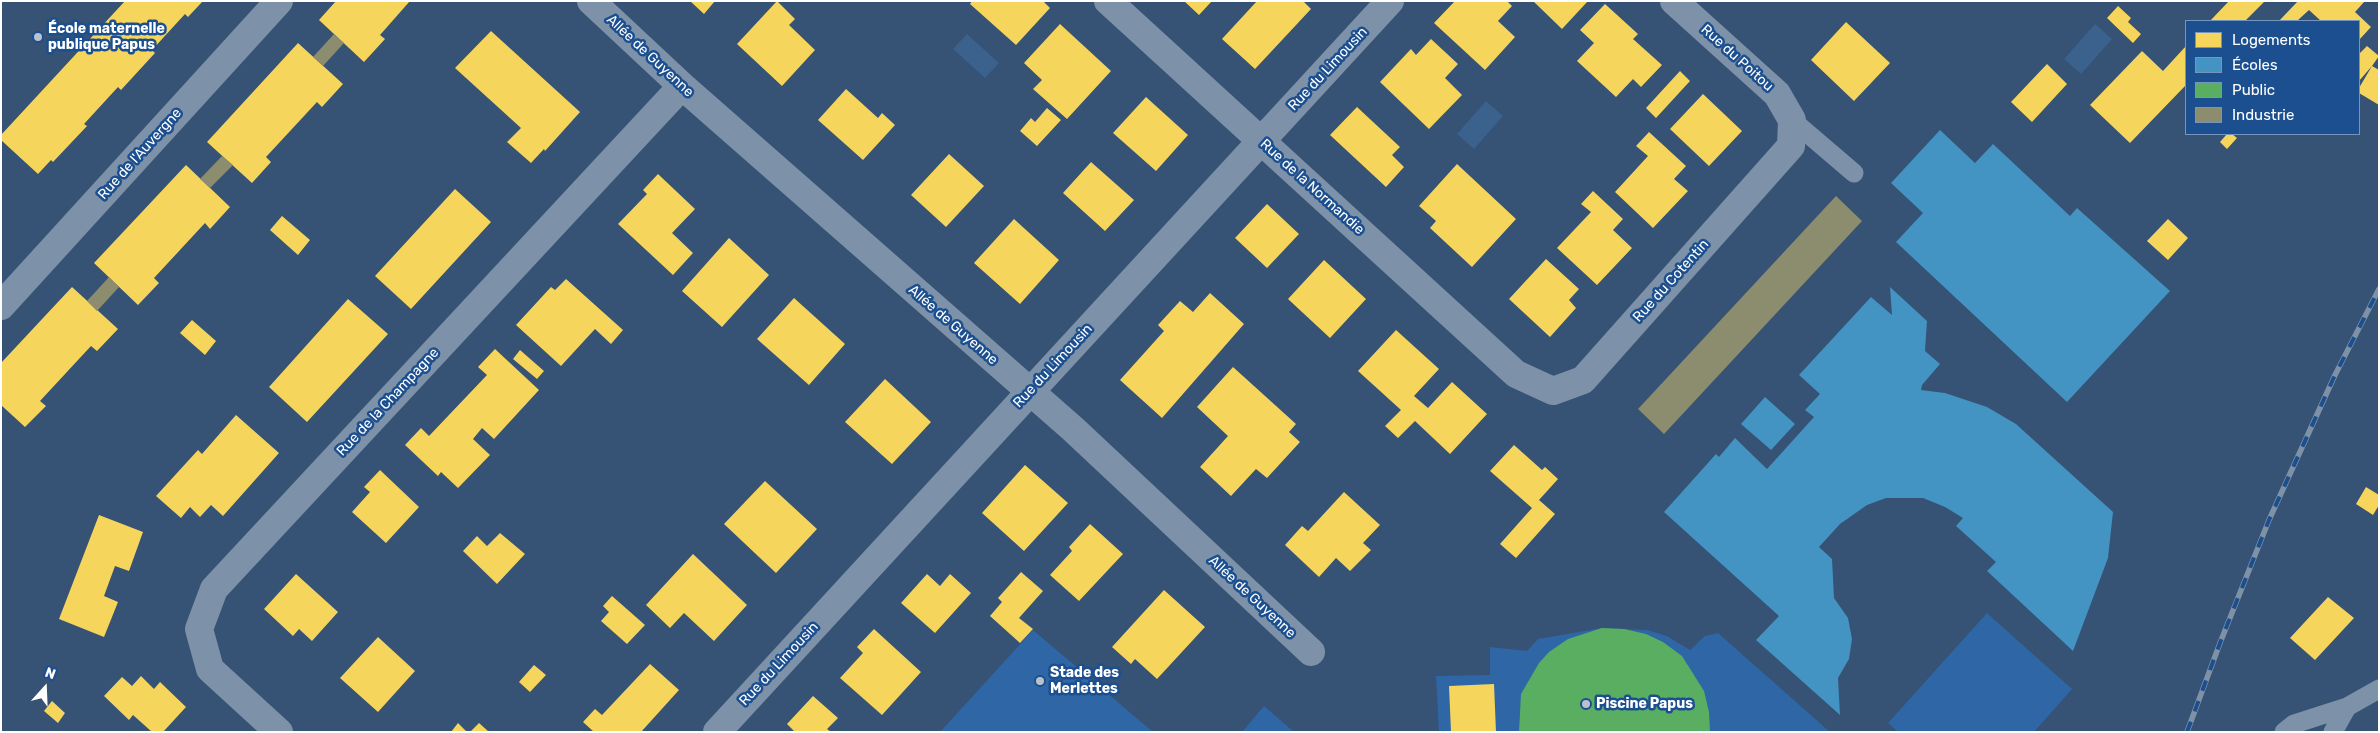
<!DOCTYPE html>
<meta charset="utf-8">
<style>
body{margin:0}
#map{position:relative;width:2380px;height:733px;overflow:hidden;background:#365274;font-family:Rubik,sans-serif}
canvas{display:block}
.frame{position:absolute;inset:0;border:2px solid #fff;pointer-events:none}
.legend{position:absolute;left:2185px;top:20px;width:175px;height:115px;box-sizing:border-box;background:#1b4f8f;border:1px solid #7695bc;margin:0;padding:6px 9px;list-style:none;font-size:15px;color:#fff}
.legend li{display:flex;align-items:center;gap:10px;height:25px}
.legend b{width:25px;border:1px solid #7695bc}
.north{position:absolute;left:20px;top:663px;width:50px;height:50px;-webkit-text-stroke:4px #1b4f8f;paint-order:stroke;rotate:20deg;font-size:14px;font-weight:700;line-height:20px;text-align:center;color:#fff}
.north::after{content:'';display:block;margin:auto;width:18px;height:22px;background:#fff;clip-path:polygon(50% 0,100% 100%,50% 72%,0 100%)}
</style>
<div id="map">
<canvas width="2380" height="733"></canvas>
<div class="frame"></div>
<ul class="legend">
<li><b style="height:14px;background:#f6d55c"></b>Logements</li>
<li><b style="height:14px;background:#4393c3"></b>Écoles</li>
<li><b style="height:14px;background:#5aae61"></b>Public</li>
<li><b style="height:14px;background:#8c8c6e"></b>Industrie</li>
</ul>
<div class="north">N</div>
</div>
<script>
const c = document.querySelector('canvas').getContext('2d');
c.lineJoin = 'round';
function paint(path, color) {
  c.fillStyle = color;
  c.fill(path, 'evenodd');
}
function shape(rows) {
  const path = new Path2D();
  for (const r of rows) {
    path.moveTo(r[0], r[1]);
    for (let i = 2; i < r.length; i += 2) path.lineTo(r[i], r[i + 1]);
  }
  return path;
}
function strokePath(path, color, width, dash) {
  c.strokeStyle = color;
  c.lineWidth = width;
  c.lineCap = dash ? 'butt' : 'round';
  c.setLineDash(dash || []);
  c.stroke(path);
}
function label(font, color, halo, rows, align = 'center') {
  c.font = font + ' Rubik,sans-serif';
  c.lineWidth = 5;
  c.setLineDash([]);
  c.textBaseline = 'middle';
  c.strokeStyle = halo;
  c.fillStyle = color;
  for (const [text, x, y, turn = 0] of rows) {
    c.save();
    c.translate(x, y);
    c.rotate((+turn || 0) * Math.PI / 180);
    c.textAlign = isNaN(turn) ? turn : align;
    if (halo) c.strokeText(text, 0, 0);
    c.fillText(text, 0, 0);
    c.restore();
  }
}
const green = shape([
 [1987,613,2072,689,2034,732,1898,732,1888,723],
 [1602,628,1647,630,1667,636,1690,650,1705,636,1718,633,1830,732,1439,732,1436,676,1490,675,1490,647,1527,651,1538,639],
 [1033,630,1153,732,940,732],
 [1264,706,1294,732,1242,732]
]);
const water = shape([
 [2095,24,2112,39,2081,74,2064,59],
 [967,34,999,63,985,78,953,49],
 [1486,101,1503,116,1474,149,1457,134]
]);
const homes = shape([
 [125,1,203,1,188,17,185,14,152,50,155,53,121,90,118,87,84,124,87,126,53,162,51,160,38,174,1,140,1,135],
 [336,1,410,1,380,35,385,39,364,62,319,20],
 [690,1,715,1,704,14],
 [777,1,795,19,789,25,815,50,782,86,737,44],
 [972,1,1043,1,1050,8,1016,45,970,4],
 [1184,1,1212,1,1199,15],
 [1257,1,1303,1,1311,9,1255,69,1222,39],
 [1455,1,1507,1,1512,6,1498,21,1515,37,1485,70,1434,23],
 [1533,1,1588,1,1562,29],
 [2229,1,2265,1,2245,21,2210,21],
 [2298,1,2365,1,2355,12,2371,27,2359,40,2359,21,2321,21,2309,10,2297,21,2279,21],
 [1605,4,1638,34,1633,39,1662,65,1641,87,1633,79,1616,97,1577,61,1594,43,1580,30],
 [2118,6,2131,18,2128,22,2141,34,2133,43,2107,18],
 [1846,22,1890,63,1854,101,1811,60],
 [1060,24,1111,71,1067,119,1033,89,1042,80,1024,63],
 [491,31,580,112,545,151,544,149,531,163,507,142,521,128,455,68],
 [1431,39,1458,64,1445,78,1462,95,1429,129,1380,82,1411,49,1416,55],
 [298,43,343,84,322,107,317,102,266,157,271,162,252,183,207,142],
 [2186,46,2186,85,2130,143,2090,105,2142,51,2163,71],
 [2367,46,2379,56,2372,66,2379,70,2379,105,2359,93,2359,88,2372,66,2359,81,2359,52,2360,53],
 [2047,64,2067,84,2032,122,2011,102],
 [1680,71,1690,81,1656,118,1646,108],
 [846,89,878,118,882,113,895,125,863,160,818,120],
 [1703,94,1742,131,1709,166,1670,129],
 [1146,97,1188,135,1156,171,1113,133],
 [1357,107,1400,147,1392,155,1404,167,1386,187,1330,135],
 [1047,108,1061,120,1037,146,1020,131,1031,118,1035,122],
 [1649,132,1686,166,1674,179,1688,191,1653,228,1615,192,1648,156,1636,146],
 [2227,134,2232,134,2237,138,2227,149,2220,142],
 [949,154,984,186,946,227,911,195],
 [1091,162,1134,200,1105,231,1063,193],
 [1457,164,1516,219,1472,267,1430,228,1436,221,1419,206],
 [186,165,230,207,210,229,205,223,154,278,159,283,138,305,94,263],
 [658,174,695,209,672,233,693,253,673,275,618,224,647,194,643,190],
 [455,189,491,222,411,309,375,276],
 [1593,191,1623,219,1613,230,1632,248,1597,285,1557,248,1591,212,1581,204],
 [1267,204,1299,234,1267,268,1235,238],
 [282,216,310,240,298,255,270,230],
 [1014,219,1059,260,1020,304,974,263],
 [2168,219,2188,238,2168,260,2147,241],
 [729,238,769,275,722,327,682,291],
 [1546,259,1579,289,1569,300,1576,308,1550,337,1509,299],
 [1324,260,1366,299,1330,338,1288,299],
 [566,279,623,330,611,344,595,329,561,366,516,325,551,287,555,290],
 [72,287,118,329,97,351,91,346,40,401,46,406,25,427,1,405,1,363],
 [1210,293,1244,324,1162,418,1120,380,1164,331,1158,325,1180,301,1193,312],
 [794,298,845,344,809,385,757,339],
 [348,299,388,334,307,422,269,387],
 [192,320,216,341,205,355,180,333],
 [1396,330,1439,369,1414,396,1428,408,1452,382,1487,414,1450,454,1415,421,1398,438,1385,426,1401,410,1358,371],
 [495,349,539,390,494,439,482,428,473,439,490,455,458,488,441,472,438,476,405,445,421,428,429,436,487,375,478,367],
 [520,350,544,371,537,379,513,359],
 [1233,367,1296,424,1289,432,1300,442,1267,478,1256,469,1231,496,1200,467,1228,436,1197,407],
 [885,379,931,422,892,464,845,422],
 [236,415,279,453,223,516,211,505,200,517,190,507,181,518,156,496,198,450,202,454],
 [1514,445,1542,470,1545,467,1558,479,1539,500,1555,514,1516,558,1500,544,1532,508,1490,471],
 [1025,465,1068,503,1024,551,982,513],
 [380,470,419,507,386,543,352,512,370,492,364,487],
 [765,481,817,529,776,573,724,524],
 [2366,487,2379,495,2379,505,2373,515,2356,504],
 [1344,492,1380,525,1363,543,1371,550,1350,571,1336,558,1319,577,1285,545,1302,526,1308,531],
 [99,515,143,532,129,571,115,566,104,596,118,602,104,637,59,619],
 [1090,524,1123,554,1079,601,1050,575,1072,551,1069,547],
 [500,533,525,554,497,584,463,551,477,536,487,546],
 [693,554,747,605,714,641,684,613,670,628,646,605],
 [1021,572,1043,591,1019,618,1033,629,1020,643,990,616,1002,602,998,598],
 [296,574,338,612,312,641,299,629,293,636,264,609],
 [927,574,940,586,950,574,971,593,935,633,901,603],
 [1164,590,1205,627,1157,679,1135,659,1131,664,1112,647],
 [612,596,645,625,627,644,601,621,609,612,603,606],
 [2328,597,2354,618,2315,660,2290,638],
 [874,629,921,672,882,715,840,678,863,653,857,647],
 [378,637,415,671,378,712,340,678],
 [650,664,679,690,641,732,594,732,583,722,595,709,602,715],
 [534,665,546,675,530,692,519,682],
 [141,676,154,689,160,682,186,707,163,732,152,732,133,715,129,720,104,696,122,677,132,686],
 [1494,684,1496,732,1451,732,1449,686],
 [813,696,838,718,827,729,831,732,795,732,787,724],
 [52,701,65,713,58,723,44,711],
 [458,723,467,732,451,732],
 [479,723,489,732,470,732]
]);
const schools = shape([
 [1940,130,1975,163,1993,144,2070,216,2077,208,2170,291,2067,402,1896,242,1923,213,1891,183],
 [1890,287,1927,321,1925,351,1940,364,1922,385,1921,390,1945,393,1987,407,2016,424,2113,512,2108,558,2073,651,1987,571,1996,562,1956,526,1963,518,1945,507,1923,498,1886,498,1867,505,1840,524,1819,547,1832,559,1834,598,1848,618,1852,639,1849,659,1838,678,1840,715,1756,640,1779,616,1664,512,1716,454,1719,457,1735,438,1767,469,1814,417,1805,410,1820,394,1799,375,1871,297,1892,315],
 [1765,397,1795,424,1771,450,1741,424]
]);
const public = shape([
 [1602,628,1624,629,1646,634,1663,642,1682,656,1704,691,1709,712,1710,732,1519,732,1521,694,1539,663,1549,652,1568,639]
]);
const industry = shape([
 [334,34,344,43,323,66,313,57],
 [222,156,233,165,210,188,200,179],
 [1836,196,1862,221,1664,434,1638,409],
 [109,277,119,287,97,311,87,301]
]);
const lane = shape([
 [1792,120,1854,173],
 [2284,732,2294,724,2347,707,2379,689],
 [2333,732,2347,707]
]);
const street = shape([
 [591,1,682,86,1073,429,1311,652],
 [1108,1,1516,374,1553,391,1583,380,1791,146,1792,120,1777,94,1674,1],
 [1,306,279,1],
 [279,732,210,669,199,629,214,589,682,86],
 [717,732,1390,1]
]);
const rail = shape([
 [2187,732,2220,643,2269,520,2335,375,2379,289]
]);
const markers = [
 [38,37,5,"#b9c2ce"],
 [1040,681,5,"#b9c2ce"],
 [1586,704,5,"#b9c2ce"]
];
const poiNames = [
 ["École maternelle",48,29],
 ["publique Papus",48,45],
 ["Stade des",1050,673],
 ["Merlettes",1050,689],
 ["Piscine Papus",1596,704]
];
const streetNames = [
 ["Allée de Guyenne",650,56,43],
 ["Rue du Poitou",1737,58,42],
 ["Rue du Limousin",1328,69,-47],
 ["Rue de l'Auvergne",140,154,-48],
 ["Rue de la Normandie",1312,187,42],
 ["Rue du Cotentin",1671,281,-48],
 ["Allée de Guyenne",953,325,41],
 ["Rue du Limousin",1053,366,-47],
 ["Rue de la Champagne",388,402,-47],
 ["Allée de Guyenne",1252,597,43],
 ["Rue du Limousin",779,664,-47]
];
paint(green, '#2f66a5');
paint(water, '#3b618d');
paint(homes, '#f6d55c');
paint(schools, '#4393c3');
paint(public, '#5aae61');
paint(industry, '#8c8c6e');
strokePath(lane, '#7d92a8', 19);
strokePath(street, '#7d92a8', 28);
strokePath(rail, '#7e92a7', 5.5);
strokePath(rail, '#1b4f8f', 4, [11]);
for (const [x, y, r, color] of markers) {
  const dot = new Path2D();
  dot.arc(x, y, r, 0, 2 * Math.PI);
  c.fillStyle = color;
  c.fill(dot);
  strokePath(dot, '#1b4f8f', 2);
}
label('bold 14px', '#fff', '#1b4f8f', poiNames, 'left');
label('14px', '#fff', '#1b4f8f', streetNames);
</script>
